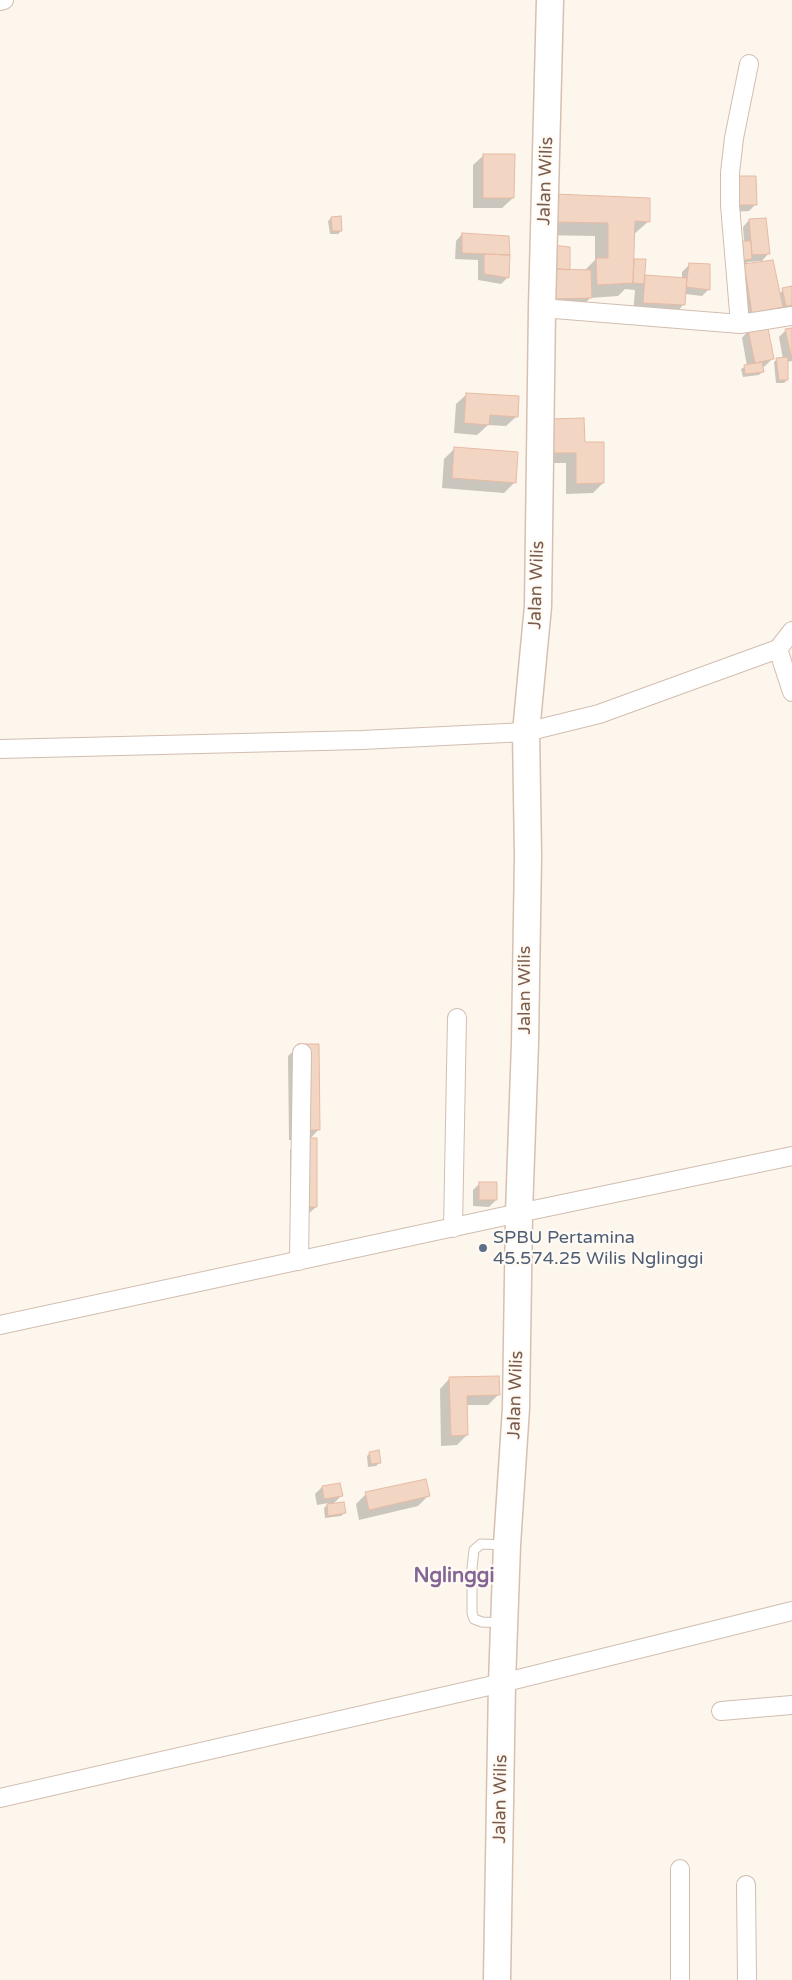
<!DOCTYPE html>
<style>
body{margin:0}
canvas{display:block;background:#fdf6ec}
</style>
<canvas width="792" height="1980"></canvas>
<script>
const c = document.querySelector('canvas').getContext('2d');
c.lineJoin = 'round';
function paint(path, color) {
  c.fillStyle = color;
  c.fill(path, 'evenodd');
}
function shape(rows) {
  const path = new Path2D();
  for (const r of rows) {
    path.moveTo(r[0], r[1]);
    for (let i = 2; i < r.length; i += 2) path.lineTo(r[i], r[i + 1]);
  }
  return path;
}
function strokePath(path, color, width, dash) {
  c.strokeStyle = color;
  c.lineWidth = width;
  c.lineCap = dash ? 'butt' : 'round';
  c.setLineDash(dash || []);
  c.stroke(path);
}
function label(font, color, halo, rows, align = 'center') {
  c.font = font + ' "Varela Round",sans-serif';
  c.lineWidth = 4.5;
  c.setLineDash([]);
  c.textBaseline = 'middle';
  c.strokeStyle = halo;
  c.fillStyle = color;
  for (const [text, x, y, turn = 0] of rows) {
    c.save();
    c.translate(x, y);
    c.rotate((+turn || 0) * Math.PI / 180);
    c.textAlign = isNaN(turn) ? turn : align;
    if (halo) c.strokeText(text, 0, 0);
    c.fillText(text, 0, 0);
    c.restore();
  }
}
const shadow = shape([
 [484,155,513,198,502,208,473,208,473,165],
 [739,177,756,204,749,211,732,212],
 [541,209,649,221,633,235,633,260,645,260,644,276,682,279,682,272,689,265,708,290,702,296,685,294,684,304,674,315,633,313,635,290,625,289,618,296,590,298,581,308,542,308,564,271,564,268,545,254,569,271,584,271,595,260,595,236,540,235],
 [331,218,341,231,338,234,330,234,328,221],
 [749,220,768,254,762,261,748,262,744,265,732,267,744,242,743,227],
 [462,234,508,237,508,277,501,284,478,280,478,260,455,259,456,241],
 [744,266,779,294,783,290,792,288,792,310,742,323,734,276],
 [786,330,792,330,792,361,787,362,787,380,784,383,776,383,774,362,777,359,783,359,779,337],
 [748,331,772,359,765,366,762,367,762,372,759,375,743,377,741,369,747,366,742,338],
 [467,394,517,416,506,426,488,425,477,435,454,433,456,404],
 [540,430,584,444,603,483,593,493,566,494,566,463,540,463],
 [454,449,515,482,504,493,442,488,444,459],
 [299,1046,319,1129,309,1140,316,1207,305,1217,290,1217,290,1150,300,1140,289,1140,288,1056],
 [480,1183,496,1200,489,1207,473,1206,473,1190],
 [450,1378,499,1394,488,1405,466,1405,467,1435,457,1445,441,1446,440,1389],
 [370,1453,379,1463,376,1466,368,1467,367,1456],
 [322,1487,341,1496,332,1505,344,1513,341,1516,325,1518,324,1508,329,1503,317,1505,315,1494],
 [366,1494,428,1496,418,1506,359,1520,356,1504]
]);
const building = shape([
 [483,154,515,154,514,198,483,198,483,154],
 [738,176,756,176,757,205,738,205,738,176],
 [554,194,650,198,650,222,635,221,633,283,597,285,596,258,608,258,608,223,553,222,554,194],
 [341,216,342,231,332,231,331,217,341,216],
 [766,218,770,254,752,255,749,219,766,218],
 [462,233,509,236,510,255,462,253,462,233],
 [736,241,751,241,752,259,738,261,736,241],
 [551,245,570,247,570,270,550,268,551,245],
 [484,254,510,255,509,278,484,274,484,254],
 [634,259,646,259,644,284,633,283,634,259],
 [773,260,783,307,752,313,744,264,773,260],
 [689,263,710,264,710,290,686,287,689,263],
 [554,269,591,270,592,298,552,299,554,269],
 [645,275,687,278,685,305,643,303,645,275],
 [792,286,792,305,786,306,782,288,792,286],
 [768,328,774,359,755,363,748,330,768,328],
 [792,328,792,356,791,356,785,329,792,328],
 [788,357,788,380,779,380,776,358,788,357],
 [762,362,764,372,745,374,744,365,762,362],
 [466,393,519,396,518,417,490,415,489,425,464,423,466,393],
 [584,418,585,442,604,442,604,483,576,484,576,453,550,453,550,419,584,418],
 [454,447,518,452,516,483,452,478,454,447],
 [298,1044,319,1044,320,1130,299,1130,298,1044],
 [300,1138,317,1138,317,1207,300,1207,300,1138],
 [479,1182,497,1182,497,1200,479,1200,479,1182],
 [499,1376,500,1395,467,1396,468,1435,451,1436,449,1377,499,1376],
 [379,1450,381,1463,371,1464,369,1452,379,1450],
 [426,1479,430,1496,369,1510,365,1492,426,1479],
 [340,1483,343,1496,324,1499,322,1486,340,1483],
 [344,1502,346,1513,328,1516,327,1504,344,1502]
]);
const service = shape([
 [503,1623,482,1622,474,1619,472,1613,472,1568,474,1550,481,1544,505,1545]
]);
const minor = shape([
 [0,1,4,0],
 [542,308,740,324,792,316],
 [740,324,730,205,730,173,734,138,749,64],
 [778,649,792,692],
 [0,749,362,740,526,732,599,714,778,649,792,631],
 [453,1228,457,1018],
 [299,1261,302,1053],
 [0,1325,519,1213,792,1156],
 [721,1711,792,1705],
 [0,1798,502,1683,792,1611],
 [680,1869,680,1980],
 [746,1885,747,1980]
]);
const secondary = shape([
 [497,1980,502,1683,507,1545,516,1408,519,1213,525,1043,528,856,526,732,538,606,542,308,550,0]
]);
const markers = [
 [483,1248,5,"#5c6f8a"]
];
const streetNames = [
 ["Jalan Wilis",546,181,-88],
 ["Jalan Wilis",537,585,-88],
 ["Jalan Wilis",525,990,-90],
 ["Jalan Wilis",516,1395,-88],
 ["Jalan Wilis",501,1799,-89]
];
const serviceNames = [
 ["SPBU Pertamina",493,1238],
 ["45.574.25 Wilis Nglinggi",493,1259]
];
const quarterNames = [
 ["Nglinggi",454,1577]
];
paint(shadow, '#0003');
paint(building, '#f3d5c3');
strokePath(building, '#e6bba3', 1);
strokePath(service, '#d1beb0', 11);
strokePath(minor, '#d1beb0', 20);
strokePath(secondary, '#d6c0b0', 29);
strokePath(service, '#fff', 9);
strokePath(minor, '#fff', 18);
strokePath(secondary, '#fff', 26);
for (const [x, y, r, color] of markers) {
  const dot = new Path2D();
  dot.arc(x, y, r, 0, 2 * Math.PI);
  c.fillStyle = color;
  c.fill(dot);
  strokePath(dot, '#fffaf3', 2);
}
label('18px', '#7a5c4d', '#fffaf3', streetNames);
label('18px', '#4e5e75', '#fffaf3', serviceNames, 'left');
label('bold 20px', '#846695', '#fffaf3', quarterNames);
</script>
